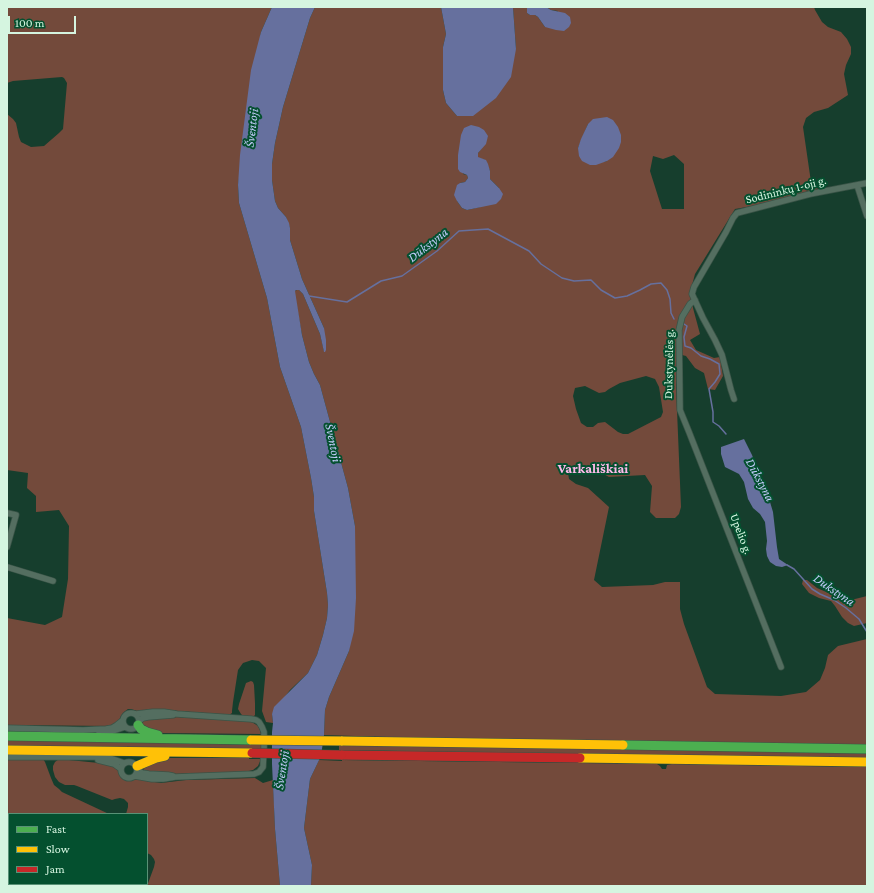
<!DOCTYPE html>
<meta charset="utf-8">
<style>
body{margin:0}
#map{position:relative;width:874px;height:893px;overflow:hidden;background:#163e2d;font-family:"Crimson Pro",serif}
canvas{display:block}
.frame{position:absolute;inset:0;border:8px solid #d5f5e0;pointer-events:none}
.legend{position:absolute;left:8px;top:813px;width:140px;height:72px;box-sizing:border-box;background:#04502f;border:1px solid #589276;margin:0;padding:5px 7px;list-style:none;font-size:12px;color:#d5f5e0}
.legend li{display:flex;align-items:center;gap:8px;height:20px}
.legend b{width:20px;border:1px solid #589276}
.scale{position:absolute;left:8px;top:16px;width:68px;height:18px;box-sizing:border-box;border:2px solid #d5f5e0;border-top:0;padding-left:5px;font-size:12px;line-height:14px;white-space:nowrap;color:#d5f5e0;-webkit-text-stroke:3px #04502f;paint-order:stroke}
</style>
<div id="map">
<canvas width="874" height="893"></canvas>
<div class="frame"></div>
<ul class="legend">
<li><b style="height:5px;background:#4caf50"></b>Fast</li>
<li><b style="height:5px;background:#ffc107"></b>Slow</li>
<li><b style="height:5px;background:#c62828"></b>Jam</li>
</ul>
<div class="scale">100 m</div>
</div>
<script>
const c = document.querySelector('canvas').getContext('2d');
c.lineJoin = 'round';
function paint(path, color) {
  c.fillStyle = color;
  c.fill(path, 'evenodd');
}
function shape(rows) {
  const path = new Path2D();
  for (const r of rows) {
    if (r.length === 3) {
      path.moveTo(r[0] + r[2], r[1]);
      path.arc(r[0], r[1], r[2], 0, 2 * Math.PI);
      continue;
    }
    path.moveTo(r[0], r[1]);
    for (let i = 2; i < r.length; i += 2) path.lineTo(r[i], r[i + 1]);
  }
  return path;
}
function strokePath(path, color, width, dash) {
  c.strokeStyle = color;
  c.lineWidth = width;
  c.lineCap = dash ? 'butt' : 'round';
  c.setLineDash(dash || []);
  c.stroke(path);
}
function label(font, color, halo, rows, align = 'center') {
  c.font = font + ' "Crimson Pro",serif';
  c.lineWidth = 4;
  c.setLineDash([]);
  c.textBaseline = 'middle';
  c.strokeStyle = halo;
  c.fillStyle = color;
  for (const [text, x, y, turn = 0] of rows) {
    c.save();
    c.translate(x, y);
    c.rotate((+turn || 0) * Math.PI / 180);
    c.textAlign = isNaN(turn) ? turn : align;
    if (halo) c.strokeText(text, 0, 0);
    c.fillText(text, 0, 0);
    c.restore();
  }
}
const green = shape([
 [7,7,272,7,261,32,238,185,239,203,267,298,280,367,301,427,311,478,314,497,314,511,327,593,328,605,327,618,323,635,317,655,308,673,290,690,272,714,273,723,266,722,262,711,266,668,259,661,252,660,243,663,238,670,233,702,232,711,232,713,229,715,165,710,137,711,131,709,128,709,124,712,121,716,118,722,110,726,7,725,7,618,45,625,62,617,68,579,69,526,59,510,36,512,36,496,27,488,28,473,7,470,7,114,13,119,16,123,19,137,21,142,31,147,44,146,59,133,63,129,67,83,64,78,62,77,13,81,7,83],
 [315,7,441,7,446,34,443,47,443,90,446,103,457,116,516,49,513,7,527,7,527,13,530,15,535,15,538,17,545,27,558,11,551,10,546,7,559,7,568,8,569,7,814,7,815,10,822,22,828,27,841,32,847,39,851,47,851,54,846,65,844,74,848,95,828,108,814,112,806,118,803,127,811,182,818,189,823,189,764,204,735,209,695,274,691,289,693,308,700,334,690,340,696,350,714,358,720,357,723,376,715,390,708,389,704,373,695,368,686,356,682,355,676,359,676,386,681,507,679,514,675,518,656,518,650,512,652,486,645,475,609,477,598,471,582,467,571,468,568,473,569,479,576,484,588,488,609,507,594,580,602,587,653,585,665,582,680,582,680,609,684,624,707,687,715,694,781,696,806,692,820,680,825,668,828,655,838,646,867,639,867,745,386,737,324,735,325,710,329,697,349,651,355,564,355,526,348,488,320,385,314,374,309,362,302,335,294,291,297,290,299,290,303,294,320,334,324,351,324,328,302,279,290,240,290,228,286,217,278,208,275,201,272,180,272,164,275,143,283,107,310,18],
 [588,124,607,161,603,162,578,148],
 [488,136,481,149,478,153,478,158,485,160,490,171,490,179,499,188,480,207,467,210,462,208,457,201,460,183,465,182,468,178,467,175,463,174],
 [674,155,684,164,684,209,662,209,650,171,653,156,663,159],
 [646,376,655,379,659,387,663,412,661,417,628,434,623,434,618,432,605,422,598,423,593,427,587,427,581,423,576,409,573,396,575,388,585,386,599,393,605,392,609,389,620,383],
 [803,580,807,580,817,588,842,599,851,600,867,596,867,623,854,626,848,623,842,617,835,606,831,601,819,598,809,593,802,584],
 [251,681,253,682,254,685,255,703,255,715,253,717,243,716,241,714,238,709,239,704,246,683],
 [178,717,250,721,255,724,258,726,260,730,261,734,162,733,156,732,142,724,143,721,146,719],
 [7,739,261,745,261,749,7,746],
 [339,745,867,752,867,759,339,750],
 [163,758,249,758,249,759,261,759,258,766,253,770,240,773,176,774,151,772,145,771,143,769],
 [39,759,43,759,45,762,51,778,54,785,59,789,62,792,109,814,9,814,9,884,72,884,72,886,7,886,7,760],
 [59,759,109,764,119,770,120,775,123,778,130,781,136,779,161,783,186,780,255,778,263,783,273,780,275,829,280,886,147,886,154,867,155,862,154,859,151,855,147,853,147,814,126,814,128,807,128,803,124,799,120,798,115,799,112,800,77,786,74,785,65,785,59,782,55,777,53,770,53,766,55,762],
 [319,760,342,761,342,760,657,764,660,766,662,769,666,769,667,765,672,764,867,767,867,886,311,886,312,865,304,828,310,779]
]);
const water = shape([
 [272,7,315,7,310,18,283,107,275,143,272,164,272,180,275,201,278,208,286,217,289,223,290,228,290,240,302,279,324,328,326,340,326,350,325,352,324,352,320,334,303,294,299,290,296,290,295,291,302,335,309,362,314,374,320,385,348,488,355,526,356,598,354,631,349,651,329,697,325,710,324,735,321,756,310,779,304,828,312,865,311,886,280,886,275,829,272,764,272,732,273,723,272,714,274,707,308,673,317,655,323,635,327,618,328,605,327,593,314,511,314,497,311,478,301,427,280,367,267,298,239,203,238,185,240,155,251,70,261,32],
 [441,7,513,7,516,49,511,77,496,98,473,116,457,116,446,103,443,90,443,47,446,34],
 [527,7,546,7,551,10,565,13,570,17,571,23,569,27,564,31,556,30,545,27,538,17,535,15,530,15,527,13],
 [607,117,613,120,618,127,621,135,621,142,619,148,613,157,607,161,596,165,590,165,582,161,579,156,578,148,581,139,588,124,593,119],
 [471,125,479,127,484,130,488,136,486,144,478,153,478,157,486,160,488,164,490,171,490,179,499,188,503,194,501,199,496,204,467,210,462,208,457,201,454,195,457,185,460,183,465,182,468,178,467,175,460,172,458,169,458,155,461,135,464,128],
 [744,439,752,455,770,502,773,512,777,547,779,559,788,565,782,567,776,566,770,562,767,556,766,549,767,541,765,522,760,514,753,508,748,499,744,482,739,474,725,467,721,454,721,447]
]);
const stream = shape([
 [309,296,347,302,381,281,402,276,437,251,459,231,488,229,529,251,541,264,562,278,574,281,591,280,601,290,615,298,627,296,640,290,651,284,661,283,667,290,670,299,671,313,674,319],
 [684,324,687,326,684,337,685,346,691,348,701,356,710,359,719,364,720,374,715,382,709,389,713,412,713,422,719,426,726,434],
 [787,565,794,569,812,589,820,594,834,600,846,608,859,619,867,632]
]);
const street = shape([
 [857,185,867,216],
 [695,300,690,304,682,317,679,330,680,410,689,432,781,667],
 [734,399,731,390,722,355,715,340,703,318,692,294,694,287,726,232,733,218,737,213,810,194,867,183],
 [7,513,16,515,7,547],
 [7,567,53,581],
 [131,721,8],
 [139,721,143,718,148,717,173,715],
 [7,728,83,730,106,729,112,728,117,725,122,721],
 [99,732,110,732,125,727],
 [7,757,102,757,110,758,124,763],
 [98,760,114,764,121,769],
 [129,770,8],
 [138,770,142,773,149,774,168,775,173,776],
 [135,776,152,779,163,779,175,777,254,774,259,772,263,767,264,748,264,732,262,727,259,722,256,720,251,719,177,714,164,712,153,712,136,714]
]);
const fast = shape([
 [138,725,141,729,147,732,158,735],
 [7,736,251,740],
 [623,745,867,749]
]);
const slow = shape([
 [341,741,623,745],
 [7,750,252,753],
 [580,758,867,762],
 [137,766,156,758,165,756]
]);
const jam = shape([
 [341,755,580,758]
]);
const slowBridge = shape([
 [251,740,341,741]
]);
const jamBridge = shape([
 [252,753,341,755]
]);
const streetNames = [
 ["Sodininkų 1-oji g.",786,190,-14],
 ["Dukstynėlės g.",669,364,-89],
 ["Upelio g.",741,534,69]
];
const waterNames = [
 ["Šventoji",252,128,-83],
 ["Dūkstyna",428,245,-38],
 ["Šventoji",333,443,79],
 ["Dūkstyna",760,480,62],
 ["Dukstyna",834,590,34],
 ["Šventoji",282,770,-81]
];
const quarterNames = [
 ["Varkališkiai",593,469]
];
paint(green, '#734a3b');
paint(water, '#66709e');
strokePath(stream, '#66709e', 1.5);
strokePath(street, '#3a5447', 7);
strokePath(fast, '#3a5447', 10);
strokePath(slow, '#3a5447', 10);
strokePath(jam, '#3a5447', 10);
strokePath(street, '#546e60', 5.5);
strokePath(fast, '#4caf50', 9);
strokePath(slow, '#ffc107', 9);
strokePath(jam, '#c62828', 9);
strokePath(slowBridge, '#3a5447', 10, []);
strokePath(jamBridge, '#3a5447', 10, []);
strokePath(slowBridge, '#ffc107', 9);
strokePath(jamBridge, '#c62828', 9);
label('12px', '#d5f5e0', '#04502f', streetNames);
label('italic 13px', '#c4ccfb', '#04502f', waterNames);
label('bold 14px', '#ffbaeb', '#04502f', quarterNames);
</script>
